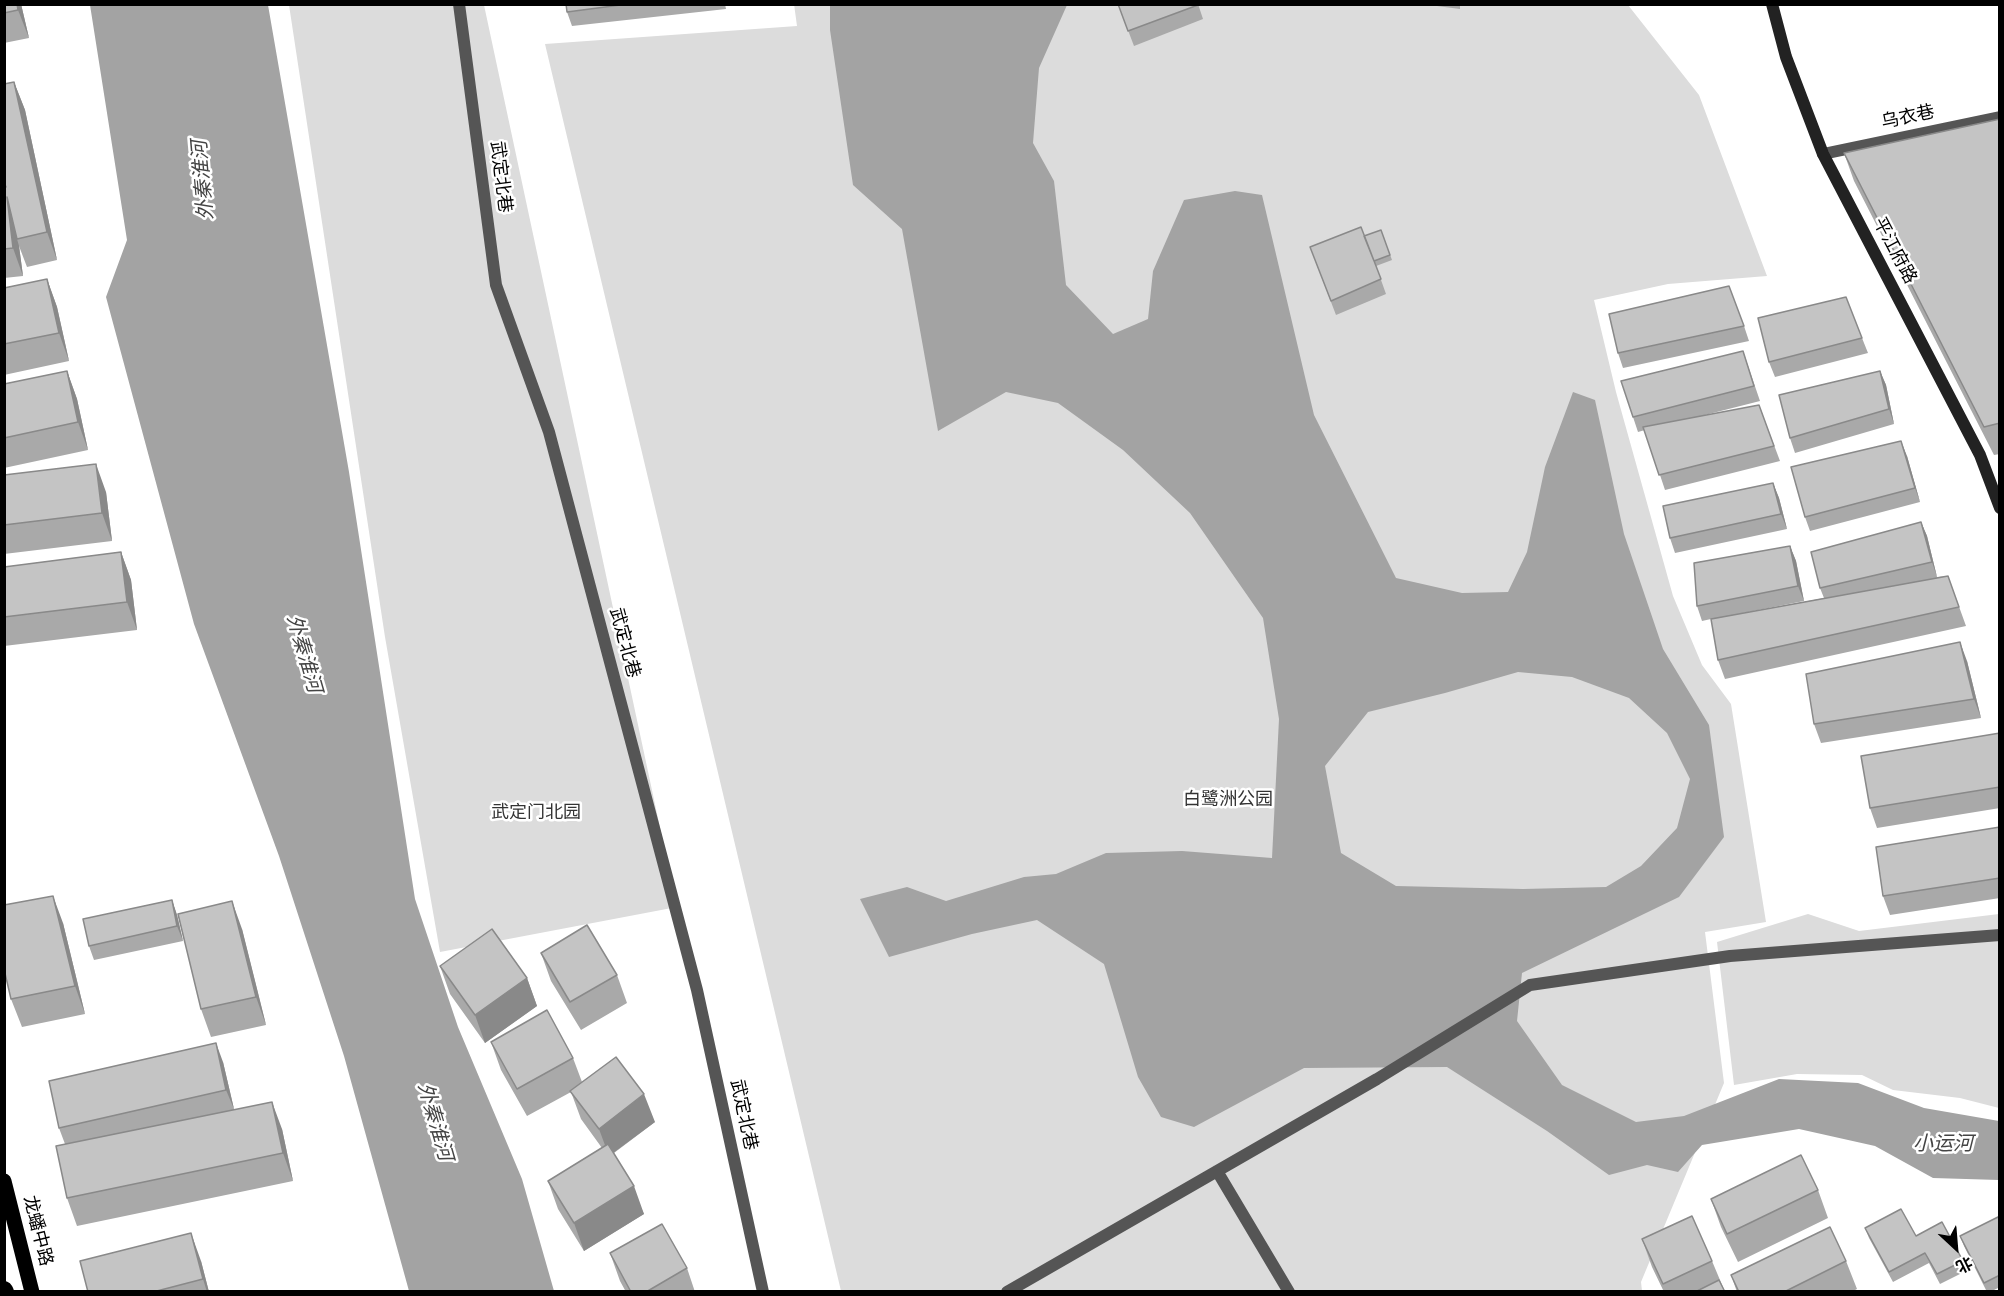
<!DOCTYPE html>
<meta charset="utf-8">
<style>
body{margin:0}
#map{position:relative;width:2004px;height:1296px;overflow:hidden;background:#fff;font-family:Roboto,"Noto Sans SC",sans-serif}
canvas{display:block}
.frame{position:absolute;inset:0;border:6px solid #000;pointer-events:none}
.north{position:absolute;left:1926px;top:1218px;width:60px;height:60px;-webkit-text-stroke:4px #fff;paint-order:stroke;rotate:154deg;font-size:16px;font-weight:700;line-height:24px;text-align:center;color:#000}
.north::after{content:'';display:block;margin:auto;width:21px;height:27px;background:#000;clip-path:polygon(50% 0,100% 100%,50% 72%,0 100%)}
</style>
<div id="map">
<canvas width="2004" height="1296"></canvas>
<div class="frame"></div>
<div class="north">北</div>
</div>
<script>
const c = document.querySelector('canvas').getContext('2d');
c.lineJoin = 'round';
function paint(path, color) {
  c.fillStyle = color;
  c.fill(path, 'evenodd');
}
function shape(rows) {
  const path = new Path2D();
  for (const r of rows) {
    path.moveTo(r[0], r[1]);
    for (let i = 2; i < r.length; i += 2) path.lineTo(r[i], r[i + 1]);
  }
  return path;
}
function strokePath(path, color, width, dash) {
  c.strokeStyle = color;
  c.lineWidth = width;
  c.lineCap = dash ? 'butt' : 'round';
  c.setLineDash(dash || []);
  c.stroke(path);
}
function label(font, color, halo, rows, align = 'center') {
  c.font = font + ' Roboto,"Noto Sans SC",sans-serif';
  c.lineWidth = 5;
  c.setLineDash([]);
  c.textBaseline = 'middle';
  c.strokeStyle = halo;
  c.fillStyle = color;
  for (const [text, x, y, turn = 0] of rows) {
    c.save();
    c.translate(x, y);
    c.rotate((+turn || 0) * Math.PI / 180);
    c.textAlign = isNaN(turn) ? turn : align;
    if (halo) c.strokeText(text, 0, 0);
    c.fillText(text, 0, 0);
    c.restore();
  }
}
const green = shape([
 [794,4,1628,5,1699,95,1767,276,1668,284,1594,300,1616,392,1673,596,1702,665,1731,704,1766,922,1705,932,1724,1083,1641,1282,1642,1291,841,1291,545,44,797,26],
 [289,5,484,5,677,907,440,952,385,637],
 [1808,914,1859,931,1999,914,1999,1108,1960,1098,1893,1090,1862,1075,1797,1074,1734,1085,1717,942]
]);
const water = shape([
 [90,5,268,5,349,472,415,899,458,1027,522,1179,554,1291,409,1291,344,1056,279,856,194,624,106,297,127,240],
 [830,5,1067,5,1039,68,1033,143,1054,181,1066,285,1113,334,1148,319,1153,271,1184,200,1235,191,1262,195,1314,415,1396,578,1462,593,1508,592,1527,552,1545,467,1573,392,1595,400,1624,534,1663,649,1709,725,1724,837,1679,897,1522,973,1517,1021,1562,1085,1636,1122,1684,1116,1779,1079,1858,1083,1924,1108,1999,1121,1999,1180,1933,1178,1875,1146,1799,1129,1702,1145,1678,1172,1647,1165,1609,1175,1547,1131,1447,1067,1304,1068,1194,1127,1161,1117,1138,1077,1104,964,1037,920,972,934,889,957,860,899,907,887,946,901,1024,877,1056,874,1106,853,1182,851,1272,858,1279,719,1263,618,1190,513,1123,450,1058,403,1006,392,938,431,902,229,853,185,830,30],
 [1518,672,1572,677,1629,698,1667,733,1690,779,1677,828,1641,866,1606,887,1523,889,1396,886,1341,853,1325,766,1368,712,1445,693]
]);
const lane = shape([
 [459,4,496,285,549,432,697,990,763,1292],
 [1217,1171,1289,1292],
 [1007,1292,1377,1079,1530,985,1730,956,2000,935]
]);
const street = shape([
 [1823,154,2000,117]
]);
const secondary = shape([
 [1772,4,1786,57,1823,154,1980,455,2000,508]
]);
const primary = shape([
 [4,1181,32,1292]
]);
const highway = shape([
 [4,1290,5,1292]
]);
const wall = shape([
 [4,4,21,4,29,38,4,43],
 [566,4,725,4,726,9,572,26,567,12],
 [1118,4,1198,4,1203,19,1134,46],
 [1437,4,1460,4,1460,9,1437,6],
 [14,82,25,110,57,260,27,267,19,246,23,276,4,278,4,187,6,187],
 [2000,119,2000,454,1994,455,1854,181,1844,153],
 [1381,230,1392,260,1376,266,1386,294,1336,315,1310,247,1364,236],
 [47,279,57,307,69,361,4,375,4,288],
 [1744,326,1749,341,1623,368,1618,353],
 [1862,338,1868,353,1775,377,1769,362],
 [1743,351,1760,401,1701,416,1759,405,1780,461,1665,490,1645,430,1638,432,1633,417],
 [67,371,77,399,88,450,4,468,4,384],
 [1880,371,1886,385,1894,424,1795,453,1790,438],
 [1907,456,1920,502,1810,531,1805,517],
 [4,475,106,492,112,541,4,554],
 [1773,483,1779,498,1787,529,1675,553,1670,538],
 [1921,522,1927,536,1937,577,1948,576,1966,626,1725,679,1718,660,1711,619,1702,621,1697,606,1790,546,1796,561,1804,601,1728,616,1824,598,1820,588],
 [121,552,131,580,137,630,4,646,4,567],
 [1967,661,1981,718,1821,743,1814,724],
 [2000,733,2000,808,1877,828,1870,808],
 [2000,827,2000,898,1890,915,1883,896],
 [172,900,177,915,183,941,94,960,89,946],
 [63,923,85,1014,22,1027,11,999],
 [242,929,266,1025,211,1037,201,1009],
 [541,953,617,975,627,1003,581,1030,551,981],
 [440,966,527,978,537,1006,485,1043,450,994],
 [491,1042,573,1058,582,1082,655,1122,614,1153,644,1214,584,1251,558,1209,548,1181,602,1148,581,1119,571,1092,527,1116,501,1070],
 [223,1062,234,1109,282,1129,293,1181,77,1226,67,1198,65,1144,59,1128],
 [1818,1190,1828,1218,1738,1262,1721,1227,1711,1199],
 [2000,1220,2000,1287,1990,1292,1987,1292,1964,1246,1960,1236],
 [1865,1228,1916,1236,1963,1261,1966,1271,1940,1284,1929,1263,1893,1282,1869,1238],
 [1642,1239,1712,1261,1725,1292,1664,1292,1652,1267],
 [610,1253,687,1268,695,1292,626,1292,620,1281],
 [201,1261,209,1292,88,1292],
 [1846,1261,1857,1289,1851,1292,1737,1292,1731,1275]
]);
const shadedWall = shape([
 [17,4,21,4,29,38,18,10],
 [14,82,25,110,57,260,47,232],
 [7,197,17,239,19,246,23,276,13,248],
 [47,279,57,307,69,361,59,333],
 [67,371,77,399,88,450,78,422],
 [1880,371,1886,385,1894,424,1889,409],
 [1901,441,1907,456,1920,502,1915,488],
 [96,464,106,492,112,541,102,513],
 [1773,483,1779,498,1787,529,1781,514],
 [1921,522,1927,536,1937,577,1932,562],
 [1790,546,1796,561,1804,601,1798,586],
 [121,552,131,580,137,630,127,602],
 [1960,642,1967,661,1981,718,1974,699],
 [53,896,63,923,85,1014,75,986],
 [172,900,177,915,183,941,177,926],
 [232,901,242,929,266,1025,256,997],
 [527,978,537,1006,485,1043,475,1015],
 [216,1043,223,1062,234,1109,226,1090],
 [644,1094,655,1122,609,1156,599,1129],
 [272,1102,282,1129,293,1181,283,1153],
 [634,1186,644,1214,584,1251,574,1223],
 [191,1233,201,1261,209,1292,207,1292,203,1279]
]);
const building = shape([
 [4,4,17,4,18,10,4,13,4,4],
 [566,4,628,4,567,12,566,4],
 [1118,4,1198,4,1198,5,1128,31,1118,4],
 [14,82,47,232,17,239,7,197,13,248,4,249,4,187,6,187,4,182,4,84,14,82],
 [2000,119,2000,423,1984,427,1844,153,2000,119],
 [1361,227,1381,279,1331,301,1310,247,1361,227],
 [1381,230,1390,255,1374,261,1364,236,1381,230],
 [47,279,59,333,4,344,4,288,47,279],
 [1729,286,1744,326,1618,353,1609,314,1729,286],
 [1846,297,1862,338,1769,362,1758,318,1846,297],
 [1743,351,1754,386,1633,417,1621,381,1743,351],
 [67,371,78,422,4,438,4,384,67,371],
 [1880,371,1889,409,1790,438,1779,395,1880,371],
 [1759,405,1774,446,1659,475,1643,427,1759,405],
 [1901,441,1915,488,1805,517,1791,467,1901,441],
 [96,464,102,513,4,525,4,475,96,464],
 [1773,483,1781,514,1670,538,1663,506,1773,483],
 [1921,522,1932,562,1820,588,1811,552,1921,522],
 [1790,546,1798,586,1697,606,1694,563,1790,546],
 [121,552,127,602,4,617,4,567,121,552],
 [1948,576,1959,607,1718,660,1711,619,1948,576],
 [1960,642,1974,699,1814,724,1806,674,1960,642],
 [2000,733,2000,787,1870,808,1861,756,2000,733],
 [2000,827,2000,878,1883,896,1876,847,2000,827],
 [53,896,75,986,11,999,4,969,4,905,53,896],
 [172,900,177,926,89,946,83,919,172,900],
 [232,901,256,997,201,1009,178,914,232,901],
 [587,925,617,975,570,1002,541,953,587,925],
 [492,929,527,978,475,1015,440,966,492,929],
 [547,1010,573,1058,517,1089,491,1042,547,1010],
 [216,1043,226,1090,59,1128,49,1081,216,1043],
 [616,1057,644,1094,599,1129,570,1091,616,1057],
 [272,1102,283,1153,67,1198,56,1146,272,1102],
 [608,1144,634,1186,574,1223,548,1181,608,1144],
 [1801,1155,1818,1190,1727,1234,1711,1199,1801,1155],
 [1901,1209,1916,1236,1942,1222,1963,1261,1937,1274,1925,1253,1889,1272,1865,1228,1901,1209],
 [1692,1216,1712,1261,1663,1284,1642,1239,1692,1216],
 [1998,1217,2000,1220,2000,1275,1984,1283,1960,1236,1998,1217],
 [662,1224,687,1268,646,1292,631,1292,610,1253,662,1224],
 [1830,1227,1846,1261,1784,1292,1739,1292,1731,1275,1830,1227],
 [191,1233,203,1279,153,1292,88,1292,80,1261,191,1233],
 [1719,1280,1725,1292,1695,1292,1719,1280]
]);
const streetNames = [
 ["乌衣巷",1908,118,-12],
 ["武定北巷",500,177,83],
 ["平江府路",1894,251,62],
 ["武定北巷",624,643,75],
 ["武定北巷",743,1115,78],
 ["龙蟠中路",37,1231,76]
];
const parkNames = [
 ["白鹭洲公园",1228,800],
 ["武定门北园",536,813]
];
const waterNames = [
 ["外秦淮河",204,180,-95],
 ["外秦淮河",303,654,74],
 ["外秦淮河",434,1122,74],
 ["小运河",1943,1145]
];
paint(green, '#dcdcdc');
paint(water, '#a3a3a3');
strokePath(lane, '#555', 12);
strokePath(street, '#555', 12);
strokePath(secondary, '#222', 12);
strokePath(primary, '#000', 15);
strokePath(highway, '#000', 18);
paint(wall, '#a9a9a9');
paint(shadedWall, '#898989');
paint(building, '#c4c4c4');
strokePath(building, '#898989', 1.5);
label('18px', '#000', '#fff', streetNames);
label('18px', '#333', '#fff', parkNames);
label('italic 20px', '#444', '#fff', waterNames);
</script>
